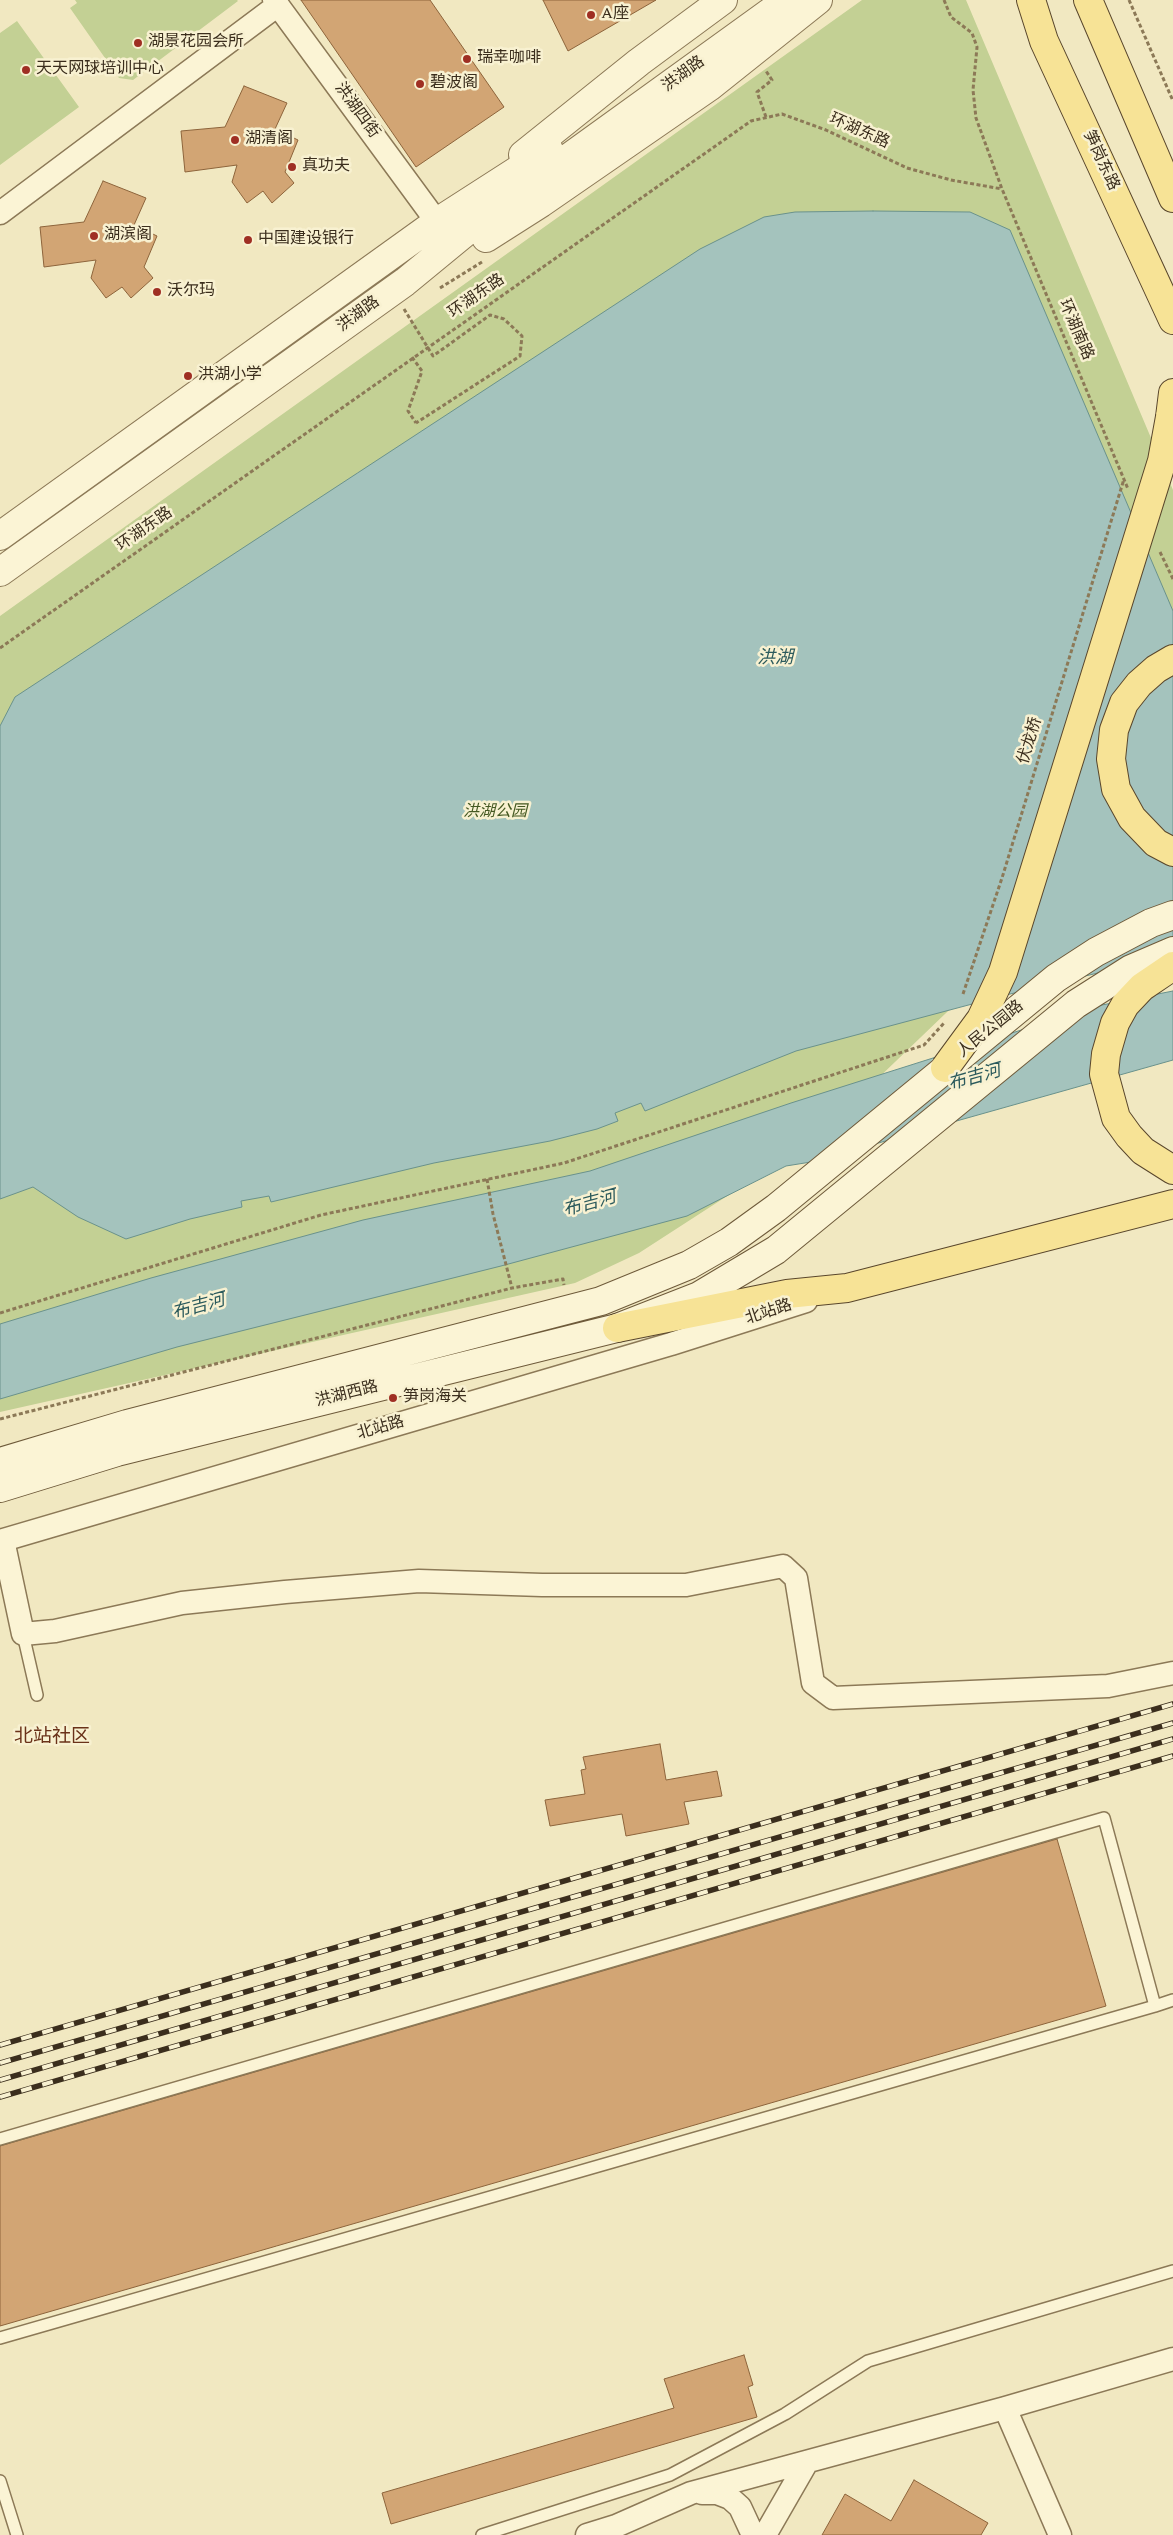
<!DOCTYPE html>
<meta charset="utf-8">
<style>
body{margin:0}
canvas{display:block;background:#f1e8c1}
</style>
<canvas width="1173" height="2535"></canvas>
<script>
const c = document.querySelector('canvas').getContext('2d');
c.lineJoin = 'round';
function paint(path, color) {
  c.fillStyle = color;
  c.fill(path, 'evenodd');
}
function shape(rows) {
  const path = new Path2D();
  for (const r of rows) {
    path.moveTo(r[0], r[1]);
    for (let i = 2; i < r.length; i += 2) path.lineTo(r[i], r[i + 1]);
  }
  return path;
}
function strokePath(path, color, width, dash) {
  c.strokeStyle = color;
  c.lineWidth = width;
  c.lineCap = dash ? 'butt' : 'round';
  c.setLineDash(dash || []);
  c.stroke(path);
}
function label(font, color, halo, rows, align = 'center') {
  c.font = font + ' Spectral,"Noto Sans SC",serif';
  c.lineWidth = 5;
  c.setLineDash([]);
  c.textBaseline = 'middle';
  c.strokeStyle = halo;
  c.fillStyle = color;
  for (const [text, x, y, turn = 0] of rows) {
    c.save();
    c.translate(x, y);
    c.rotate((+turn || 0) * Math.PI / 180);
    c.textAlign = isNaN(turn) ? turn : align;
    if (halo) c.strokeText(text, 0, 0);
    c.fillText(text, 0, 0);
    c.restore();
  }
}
const green = shape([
 [75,0,237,0,238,1,133,80,119,78,70,8,77,3],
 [862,0,966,0,1173,490,1173,850,971,989,870,1086,755,1178,639,1253,575,1283,0,1412,0,616],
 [17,21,79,107,0,165,0,33]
]);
const water = shape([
 [873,211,970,212,1010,230,1173,611,1173,955,1006,995,796,1051,645,1111,641,1103,615,1113,618,1121,597,1129,550,1141,434,1163,271,1202,269,1196,241,1201,242,1207,190,1219,126,1239,78,1217,33,1187,0,1199,0,726,15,697,700,249,764,217,795,212,873,211],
 [1173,991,1173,1060,811,1162,786,1166,687,1216,501,1266,177,1347,0,1399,0,1324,151,1278,363,1220,590,1171,791,1103,1097,1006,1173,991]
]);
const building = shape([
 [301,0,430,0,504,107,416,167,301,0],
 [543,0,656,0,568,51,543,0],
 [244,86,287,103,275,129,298,140,285,172,294,183,272,203,263,191,247,203,232,182,237,165,185,172,181,131,225,127,244,86],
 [103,181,146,198,134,225,157,236,144,267,153,278,131,298,122,287,106,298,91,278,96,260,44,267,40,227,84,222,103,181],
 [660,1744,666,1780,717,1771,722,1796,684,1802,689,1824,626,1836,622,1814,550,1826,545,1800,585,1794,581,1770,586,1769,583,1757,660,1744],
 [1057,1839,1106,2006,0,2326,0,2146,1057,1839],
 [744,2355,753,2385,748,2387,757,2417,391,2524,382,2493,674,2408,664,2379,744,2355],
 [914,2480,988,2523,981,2535,822,2535,845,2494,891,2521,914,2480]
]);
const path = shape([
 [944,0,951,17,972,33,977,47,973,90,976,118,1002,189,1128,489],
 [1129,0,1173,101],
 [766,117,757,92,772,80,766,71],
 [440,288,482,262],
 [412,357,422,371,408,411,416,423],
 [1160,552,1173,579],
 [0,648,751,121,782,114,826,130,907,168,951,180,1002,189],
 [963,994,1002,878,1124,479],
 [487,1179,493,1214,512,1288],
 [0,1313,321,1215,564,1163,924,1045,945,1022],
 [0,1419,512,1288,563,1279,564,1285]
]);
const service = shape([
 [23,1634,37,1695],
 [1155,2006,1173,2000],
 [0,2139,1104,1818,1155,2006,0,2338],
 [0,2481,17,2535],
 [482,2535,670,2475,785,2414,868,2361,1173,2271]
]);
const minor = shape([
 [274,0,437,222],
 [0,213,278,5],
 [3,1540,23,1634,55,1631,182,1603,285,1592,419,1581,542,1585,686,1585,783,1566,796,1578,813,1683,833,1698,1108,1686,1173,1673],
 [0,1541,671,1344,806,1301],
 [1005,2408,1060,2535],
 [702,2493,717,2493,730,2498,740,2507,753,2535],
 [587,2535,616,2526,691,2493,1005,2408,1173,2359],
 [765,2535,807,2462]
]);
const tertiary = shape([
 [523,155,639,62,723,0],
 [486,238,541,203,709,87,818,0],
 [0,536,437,222,549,150],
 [0,572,405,282,467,231,787,0]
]);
const secondary = shape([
 [0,1462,127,1424,601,1301,689,1265,729,1242,776,1208,1056,978,1096,952,1151,923,1173,915],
 [0,1488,117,1452,617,1328,699,1296,776,1250,1076,1004,1131,969,1173,951]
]);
const primary = shape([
 [1031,0,1044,41,1173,320],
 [1088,0,1173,198],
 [1170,417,1173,393],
 [1173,659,1156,669,1139,684,1124,703,1114,730,1111,759,1116,789,1132,818,1156,843,1173,852],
 [1173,966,1142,987,1125,1005,1115,1023,1106,1054,1104,1074,1116,1118,1129,1136,1143,1151,1173,1170],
 [617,1328,787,1294,847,1288,1173,1204]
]);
const rail = shape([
 [0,2045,1173,1704],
 [0,2063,1173,1723],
 [0,2080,1173,1739],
 [0,2097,1173,1756]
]);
const pathBridge = shape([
 [404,309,433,356,490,315,504,319,522,336,520,356,416,423]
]);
const primaryBridge = shape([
 [945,1068,981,1019,1003,972,1162,461,1170,417]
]);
const markers = [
 [591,15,5,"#9f2f23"],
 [138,43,5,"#9f2f23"],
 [467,59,5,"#9f2f23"],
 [26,70,5,"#9f2f23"],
 [420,84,5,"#9f2f23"],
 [235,140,5,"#9f2f23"],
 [292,167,5,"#9f2f23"],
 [94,236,5,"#9f2f23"],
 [248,240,5,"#9f2f23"],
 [157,292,5,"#9f2f23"],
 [188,376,5,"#9f2f23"],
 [393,1398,5,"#9f2f23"]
];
const poiNames = [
 ["A座",601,15],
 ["湖景花园会所",148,43],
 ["瑞幸咖啡",477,59],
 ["天天网球培训中心",36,70],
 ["碧波阁",430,84],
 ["湖清阁",245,140],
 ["真功夫",302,167],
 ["湖滨阁",104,236],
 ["中国建设银行",258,240],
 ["沃尔玛",167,292],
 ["洪湖小学",198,376],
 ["笋岗海关",403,1398]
];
const streetNames = [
 ["洪湖路",684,75,-36],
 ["洪湖四街",356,111,54],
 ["环湖东路",859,132,24],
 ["笋岗东路",1100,161,65],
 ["环湖东路",477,297,-35],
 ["洪湖路",359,315,-36],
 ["环湖南路",1075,330,67],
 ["环湖东路",145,530,-35],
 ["伏龙桥",1031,741,-73],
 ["人民公园路",991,1030,-39],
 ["北站路",769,1313,-18],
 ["洪湖西路",347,1395,-14],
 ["北站路",381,1429,-16]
];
const parkNames = [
 ["洪湖公园",495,813]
];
const waterNames = [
 ["洪湖",775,659],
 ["布吉河",975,1079,-16],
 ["布吉河",590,1205,-15],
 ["布吉河",199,1308,-15]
];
const quarterNames = [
 ["北站社区",52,1738]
];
paint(green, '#c3d094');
paint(water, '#a4c3bd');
strokePath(water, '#6a928c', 1);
paint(building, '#d2a574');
strokePath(building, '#8d643b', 1);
strokePath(service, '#8c7957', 14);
strokePath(minor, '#8c7957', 25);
strokePath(tertiary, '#8c7957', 30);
strokePath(secondary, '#6e5a3a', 30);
strokePath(primary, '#59462c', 30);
strokePath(path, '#8c7957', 3, [4, 2.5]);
strokePath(service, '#fbf4d5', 11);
strokePath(minor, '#fbf4d5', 22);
strokePath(tertiary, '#fbf4d5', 28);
strokePath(secondary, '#fbf4d5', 28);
strokePath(primary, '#f7e396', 28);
strokePath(rail, '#3b2e1d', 5.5);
strokePath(rail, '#f8f1d1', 4, [11]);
strokePath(primaryBridge, '#59462c', 30, []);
strokePath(pathBridge, '#8c7957', 3, [4, 2.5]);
strokePath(primaryBridge, '#f7e396', 28);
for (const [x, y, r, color] of markers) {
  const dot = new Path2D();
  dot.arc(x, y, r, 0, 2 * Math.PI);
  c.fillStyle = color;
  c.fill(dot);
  strokePath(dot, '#f8f1d1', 2);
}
label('16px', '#3b2e1d', '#f8f1d1', poiNames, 'left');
label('16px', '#3b2e1d', '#f8f1d1', streetNames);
label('italic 16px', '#455922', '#f8f1d1', parkNames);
label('italic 18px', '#2b5a5c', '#f8f1d1', waterNames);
label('19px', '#6a3219', '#f8f1d1', quarterNames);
</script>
